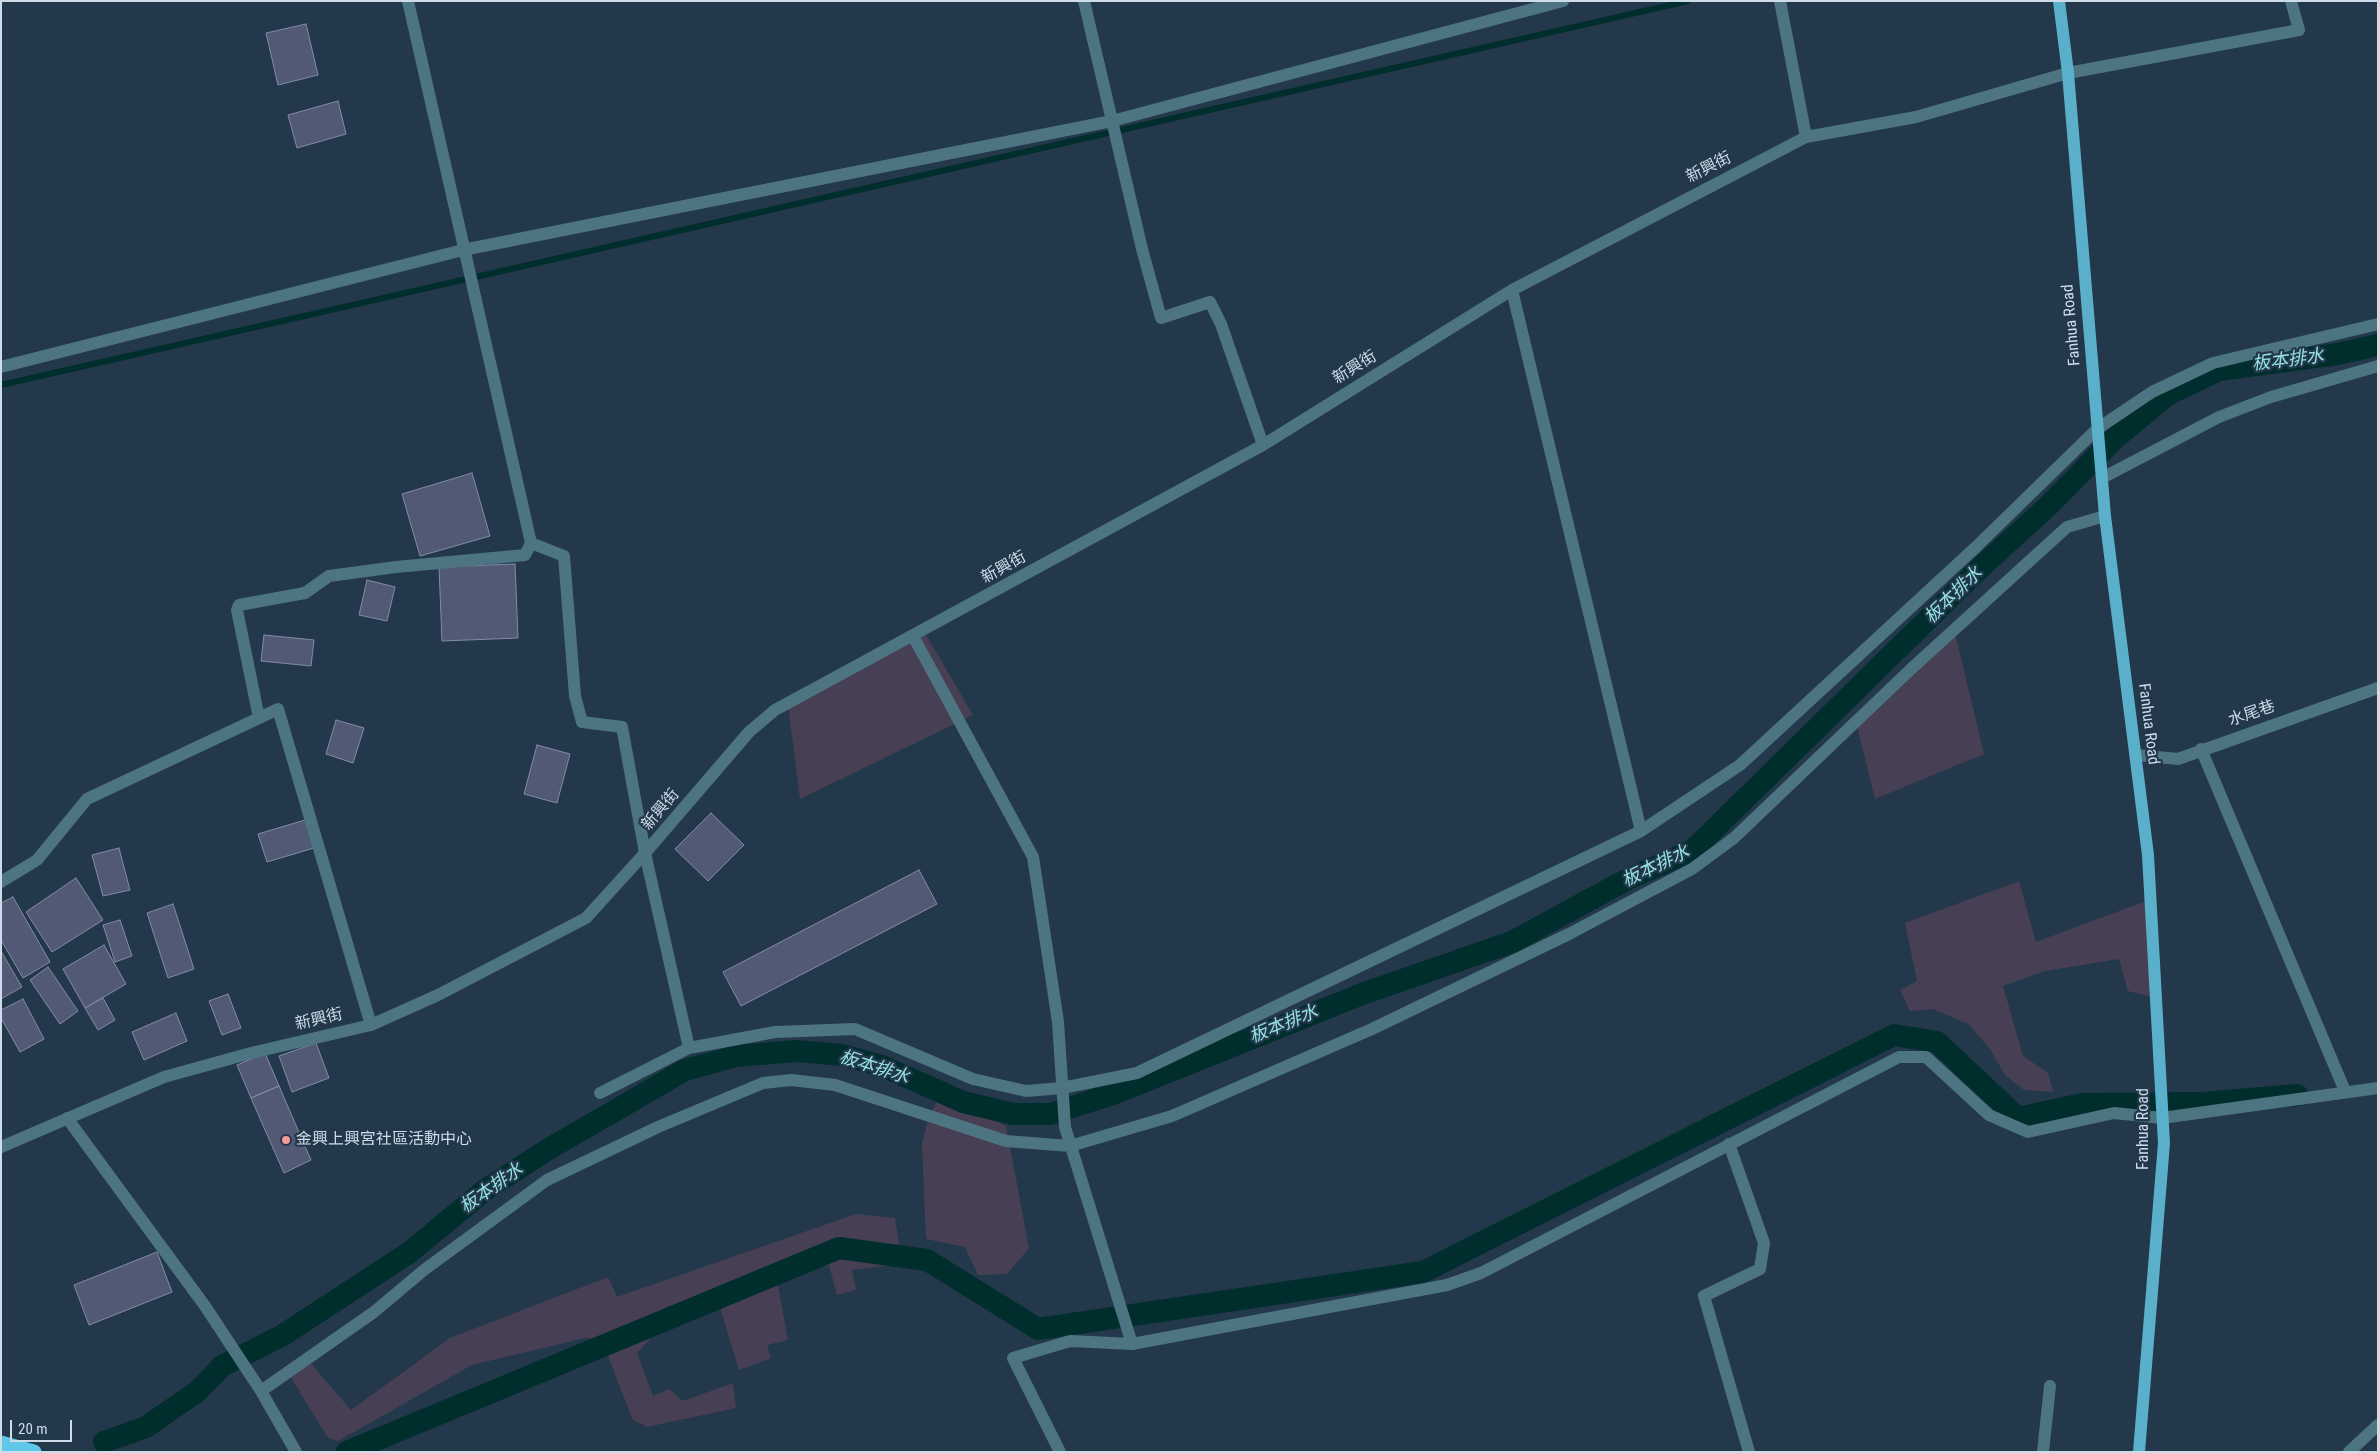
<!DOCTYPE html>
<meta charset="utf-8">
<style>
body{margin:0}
#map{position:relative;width:2379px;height:1453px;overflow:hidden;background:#23384b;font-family:"Roboto Condensed",sans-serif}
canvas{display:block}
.frame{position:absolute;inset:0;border:2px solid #cedbe8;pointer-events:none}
.scale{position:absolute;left:10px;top:1420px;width:62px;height:22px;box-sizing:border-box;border:2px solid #cedbe8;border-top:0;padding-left:6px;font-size:15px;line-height:18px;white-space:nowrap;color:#cedbe8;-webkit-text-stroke:4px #23384b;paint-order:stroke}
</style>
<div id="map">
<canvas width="2379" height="1453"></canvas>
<div class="frame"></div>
<div class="scale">20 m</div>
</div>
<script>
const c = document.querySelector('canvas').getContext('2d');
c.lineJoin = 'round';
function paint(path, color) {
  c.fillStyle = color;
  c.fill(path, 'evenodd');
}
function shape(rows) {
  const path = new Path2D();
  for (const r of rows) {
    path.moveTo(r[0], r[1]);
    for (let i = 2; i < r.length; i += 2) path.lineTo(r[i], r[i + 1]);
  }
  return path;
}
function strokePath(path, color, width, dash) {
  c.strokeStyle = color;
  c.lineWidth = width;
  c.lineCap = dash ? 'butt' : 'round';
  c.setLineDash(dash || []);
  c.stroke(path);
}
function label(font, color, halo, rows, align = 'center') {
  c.font = font + ' "Roboto Condensed","Noto Sans TC",sans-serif';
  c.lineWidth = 4.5;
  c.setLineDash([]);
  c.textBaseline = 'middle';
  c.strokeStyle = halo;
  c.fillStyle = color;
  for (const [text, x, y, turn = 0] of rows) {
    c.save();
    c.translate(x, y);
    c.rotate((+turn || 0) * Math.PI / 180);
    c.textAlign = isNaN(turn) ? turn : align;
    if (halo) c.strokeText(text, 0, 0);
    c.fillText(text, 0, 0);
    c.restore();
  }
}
const green = shape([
 [922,628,973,715,800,799,787,697],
 [1955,633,1984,754,1875,799,1857,726],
 [2019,881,2036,942,2149,900,2152,997,2128,991,2119,959,2045,971,2003,986,2023,1056,2048,1073,2053,1092,2024,1090,2005,1075,1990,1049,1968,1024,1933,1009,1910,1011,1900,990,1917,981,1905,923],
 [942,1093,1006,1126,1029,1248,1007,1274,978,1275,965,1247,926,1239,922,1143,929,1116],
 [856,1214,895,1218,902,1264,852,1270,856,1290,837,1295,829,1265,777,1280,788,1340,767,1345,771,1358,739,1370,719,1304,663,1326,637,1353,653,1396,669,1389,683,1401,733,1383,736,1408,647,1427,633,1420,602,1341,585,1338,472,1365,338,1441,328,1438,287,1371,293,1361,305,1357,351,1410,450,1338,608,1277,617,1297]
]);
const stream = shape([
 [1,385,1688,1]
]);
const canal = shape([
 [104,1442,146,1427,198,1391,222,1366,283,1335,410,1252,485,1190,547,1150,685,1070,737,1056,797,1051,842,1055,882,1066,963,1102,1013,1114,1050,1114,1113,1094,1362,994,1512,942,1626,880,1693,850,1979,569,2048,506,2114,439,2169,394,2219,370,2338,354,2378,345],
 [347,1452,839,1248,927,1260,1038,1329,1423,1272,1894,1035,1937,1042,2018,1118,2082,1104,2202,1103,2297,1095]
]);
const building = shape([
 [306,24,318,75,278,85,266,33,306,24],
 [338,101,346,134,297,148,288,115,338,101],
 [472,473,490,536,420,556,402,494,472,473],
 [515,564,518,638,442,641,439,567,515,564],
 [367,580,395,587,387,621,359,615,367,580],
 [264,635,314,640,311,666,261,661,264,635],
 [336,720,364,728,353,763,326,754,336,720],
 [537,745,570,754,557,803,524,794,537,745],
 [711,813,744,845,708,881,675,849,711,813],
 [305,820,314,848,267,862,258,834,305,820],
 [119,848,130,890,103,896,92,855,119,848],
 [919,870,937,904,741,1006,723,972,919,870],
 [76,878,103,920,52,952,26,912,76,878],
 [13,897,50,962,23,978,1,940,1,903,13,897],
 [173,904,194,969,168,978,147,913,173,904],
 [120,920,132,956,115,962,103,925,120,920],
 [104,945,126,984,85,1008,63,969,104,945],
 [1,951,22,987,1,999,1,951],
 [48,967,78,1011,60,1024,30,980,48,967],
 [228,994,241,1028,222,1035,209,1001,228,994],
 [103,998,115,1020,98,1030,85,1008,103,998],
 [23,999,44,1039,20,1052,1,1018,1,1010,23,999],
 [176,1013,187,1041,144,1060,132,1032,176,1013],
 [316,1043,329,1078,292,1092,279,1056,316,1043],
 [265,1053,279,1086,251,1098,237,1065,265,1053],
 [279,1086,311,1160,284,1173,251,1098,279,1086],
 [157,1252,172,1292,89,1325,74,1285,157,1252]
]);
const minor = shape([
 [408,1,531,543,564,556,575,696,582,722,622,727,645,853,689,1048],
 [1084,1,1142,249,1161,318,1210,302,1221,324,1263,445],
 [1780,1,1806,137],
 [1,367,463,250,1112,121,1563,1],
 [2102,478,2219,417,2271,397,2378,366],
 [913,636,1033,857,1058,1022,1065,1127,1132,1344,1070,1341,1013,1358,1060,1452],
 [2201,749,2345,1091],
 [2136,755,2178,759,2378,688],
 [1641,831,1740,765,1976,547,2097,429,2152,392,2213,363,2378,324],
 [1,882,37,860,87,799,259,718],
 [371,1025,278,709,259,718,237,610,239,605,305,593,329,576,396,567,525,555,531,543],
 [600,1093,689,1048,775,1032,855,1029,973,1079,1026,1091,1062,1088,1137,1073,1641,831,1512,290],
 [67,1118,205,1306,261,1391,296,1452],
 [1729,1144,1764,1243,1760,1269,1704,1296,1749,1452],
 [1,1147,164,1077,251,1053,371,1025,438,995,586,918,645,853,749,732,775,710,1263,445,1512,290,1806,137,1916,117,2068,73,2299,30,2291,1],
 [1132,1344,1447,1285,1481,1273,1899,1057,1926,1057,1989,1115,2028,1132,2114,1113,2162,1118,2378,1088],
 [261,1391,374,1312,424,1270,547,1180,658,1127,763,1083,791,1080,835,1085,1006,1141,1070,1146,1172,1116,1372,1029,1569,934,1692,869,1734,838,1911,669,2067,527,2105,516],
 [2043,1452,2050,1386],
 [2349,1452,2378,1425]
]);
const major = shape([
 [2059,1,2068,73,2105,516,2148,855,2164,1143,2139,1452]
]);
const highway = shape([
 [1,1443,34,1452]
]);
const markers = [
 [286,1140,5,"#f59b98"]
];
const streetNames = [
 ["新興街",1709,168,-27],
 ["Fanhua Road",2072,325,-95],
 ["新興街",1355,368,-32],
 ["新興街",1004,568,-29],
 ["水尾巷",2252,714,-19],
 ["Fanhua Road",2148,724,83],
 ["新興街",661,810,-50],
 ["新興街",319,1020,-13],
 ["Fanhua Road",2144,1129,-90]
];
const poiNames = [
 ["金興上興宮社區活動中心",296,1140]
];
const waterNames = [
 ["板本排水",2288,361,-7],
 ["板本排水",1954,596,-44],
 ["板本排水",1656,867,-26],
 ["板本排水",1284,1025,-22],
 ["板本排水",874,1068,18],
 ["板本排水",492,1189,-35]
];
paint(green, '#474054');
strokePath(stream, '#002e2d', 6);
strokePath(canal, '#002e2d', 22);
paint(building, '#525975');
strokePath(building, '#848ba8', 1);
strokePath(minor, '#4d7481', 12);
strokePath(major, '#5ab0cb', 12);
strokePath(highway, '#5dc8e8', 15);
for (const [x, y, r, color] of markers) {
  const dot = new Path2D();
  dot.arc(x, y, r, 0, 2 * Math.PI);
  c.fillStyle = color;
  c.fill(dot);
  strokePath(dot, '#23384b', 2);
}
label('16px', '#cedbe8', '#23384b', streetNames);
label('16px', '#cedbe8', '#23384b', poiNames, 'left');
label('italic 18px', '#95e4e2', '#23384b', waterNames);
</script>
